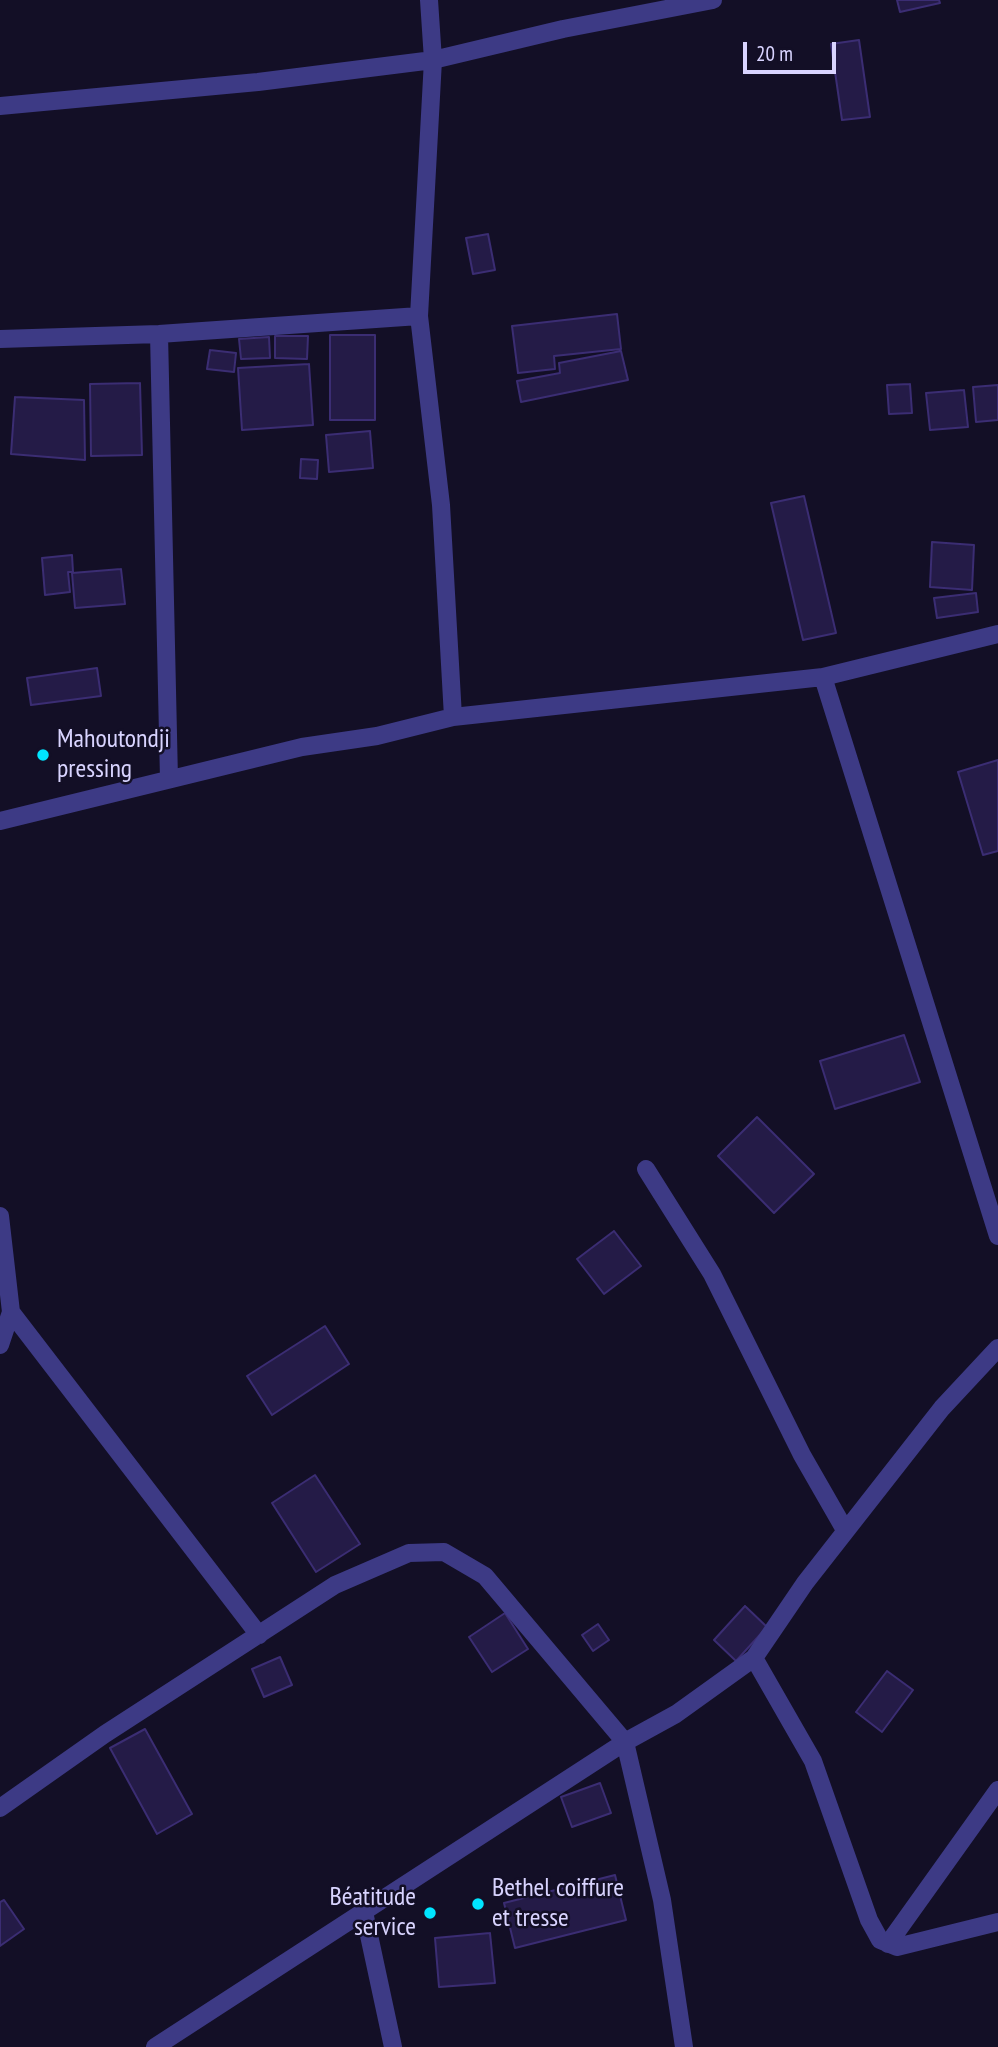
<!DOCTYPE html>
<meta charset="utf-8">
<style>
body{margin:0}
#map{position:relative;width:998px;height:2047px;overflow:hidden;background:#130f26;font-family:"PT Sans Narrow",sans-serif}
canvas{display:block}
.scale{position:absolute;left:743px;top:42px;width:93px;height:32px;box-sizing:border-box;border:4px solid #d9d4ff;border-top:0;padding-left:9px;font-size:21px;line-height:24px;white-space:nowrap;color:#d9d4ff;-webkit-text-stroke:5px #130f26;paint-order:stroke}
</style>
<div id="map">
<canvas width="998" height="2047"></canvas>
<div class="scale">20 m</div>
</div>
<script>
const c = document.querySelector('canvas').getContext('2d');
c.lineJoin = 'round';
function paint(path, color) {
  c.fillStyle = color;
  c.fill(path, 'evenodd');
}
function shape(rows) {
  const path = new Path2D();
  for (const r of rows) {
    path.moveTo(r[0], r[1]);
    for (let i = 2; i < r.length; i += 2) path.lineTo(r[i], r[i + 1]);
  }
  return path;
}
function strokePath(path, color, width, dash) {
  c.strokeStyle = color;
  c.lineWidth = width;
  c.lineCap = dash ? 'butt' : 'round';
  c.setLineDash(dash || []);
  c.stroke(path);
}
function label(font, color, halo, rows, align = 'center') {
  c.font = font + ' "PT Sans Narrow",sans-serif';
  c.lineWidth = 5;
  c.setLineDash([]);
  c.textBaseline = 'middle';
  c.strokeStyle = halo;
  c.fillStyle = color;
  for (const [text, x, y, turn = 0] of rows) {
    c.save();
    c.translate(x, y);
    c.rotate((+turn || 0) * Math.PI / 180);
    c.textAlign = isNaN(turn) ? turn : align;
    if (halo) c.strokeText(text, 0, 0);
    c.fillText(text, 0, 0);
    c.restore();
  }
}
const building = shape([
 [897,0,939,0,940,3,900,12,897,0],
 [859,40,870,117,842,120,831,44,859,40],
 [488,234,495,270,473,274,466,238,488,234],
 [617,314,621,349,554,356,555,369,518,373,512,326,617,314],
 [330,335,375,335,375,420,330,420,330,335],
 [275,336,308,336,307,359,275,358,275,336],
 [269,337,270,358,241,359,239,339,269,337],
 [210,350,236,353,234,372,207,369,210,350],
 [621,351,628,380,521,402,517,381,560,373,559,363,621,351],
 [309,364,313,425,242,430,238,368,309,364],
 [140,383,142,455,91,456,90,384,140,383],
 [910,384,912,413,889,414,887,385,910,384],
 [998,385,998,420,976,422,973,387,998,385],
 [964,390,968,427,930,430,926,393,964,390],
 [15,397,84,400,85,460,11,454,15,397],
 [370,431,373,468,329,472,326,435,370,431],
 [301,459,318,460,317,479,300,478,301,459],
 [804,496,836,633,803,640,771,503,804,496],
 [932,542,974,545,972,590,930,587,932,542],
 [72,555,73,572,68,572,70,592,45,595,42,558,72,555],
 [121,569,125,604,75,608,72,573,121,569],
 [976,593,978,612,937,618,934,598,976,593],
 [97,668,101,696,31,705,27,678,97,668],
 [998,760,998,851,983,855,958,772,998,760],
 [904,1035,920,1082,835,1109,820,1061,904,1035],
 [757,1117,814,1174,774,1213,718,1156,757,1117],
 [614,1231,641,1266,604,1294,577,1259,614,1231],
 [325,1326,349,1364,272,1415,247,1376,325,1326],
 [315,1475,360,1544,316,1572,272,1503,315,1475],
 [745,1606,767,1627,736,1661,714,1640,745,1606],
 [505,1613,528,1649,492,1672,469,1637,505,1613],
 [598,1624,609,1640,593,1651,582,1635,598,1624],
 [280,1657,292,1685,264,1697,252,1669,280,1657],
 [887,1671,913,1690,882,1732,856,1712,887,1671],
 [145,1729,192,1814,157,1834,110,1748,145,1729],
 [600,1783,611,1813,572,1827,561,1797,600,1783],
 [615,1875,626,1920,515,1948,504,1903,615,1875],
 [4,1900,24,1929,0,1946,0,1902,4,1900],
 [490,1933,495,1983,439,1987,435,1938,490,1933]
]);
const minor = shape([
 [429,0,433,60,419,316,441,505,453,717],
 [0,106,258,82,433,60,563,29,713,0],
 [159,334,169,779],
 [0,339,159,334,419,316],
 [823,677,998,1236],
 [0,821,302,747,377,736,453,717,823,677,998,634],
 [646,1169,712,1274,802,1455,845,1530],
 [0,1216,11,1312,0,1345],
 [11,1312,259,1635],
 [754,1658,813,1761,869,1920,880,1940,897,1947,998,1922],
 [0,1808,105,1734,335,1585,409,1553,444,1552,485,1576,625,1742,662,1900,684,2047],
 [364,1912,393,2047],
 [888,1944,998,1790],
 [155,2047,625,1742,676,1714,754,1658,805,1583,942,1408,998,1348]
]);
const markers = [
 [43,755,7,"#00e5ff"],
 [478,1904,7,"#00e5ff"],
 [430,1913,7,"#00e5ff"]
];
const poiNames = [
 ["Mahoutondji",57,740],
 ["pressing",57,770],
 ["Bethel coiffure",492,1889],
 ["et tresse",492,1919],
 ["Béatitude",416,1898,"right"],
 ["service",416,1928,"right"]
];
paint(building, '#241b47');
strokePath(building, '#3b2d73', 2);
strokePath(minor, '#3d3a85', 18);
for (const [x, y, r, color] of markers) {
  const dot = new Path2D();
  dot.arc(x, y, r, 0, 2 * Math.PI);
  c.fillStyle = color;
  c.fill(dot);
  strokePath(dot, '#130f26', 2.5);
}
label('26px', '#d9d4ff', '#130f26', poiNames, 'left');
</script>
